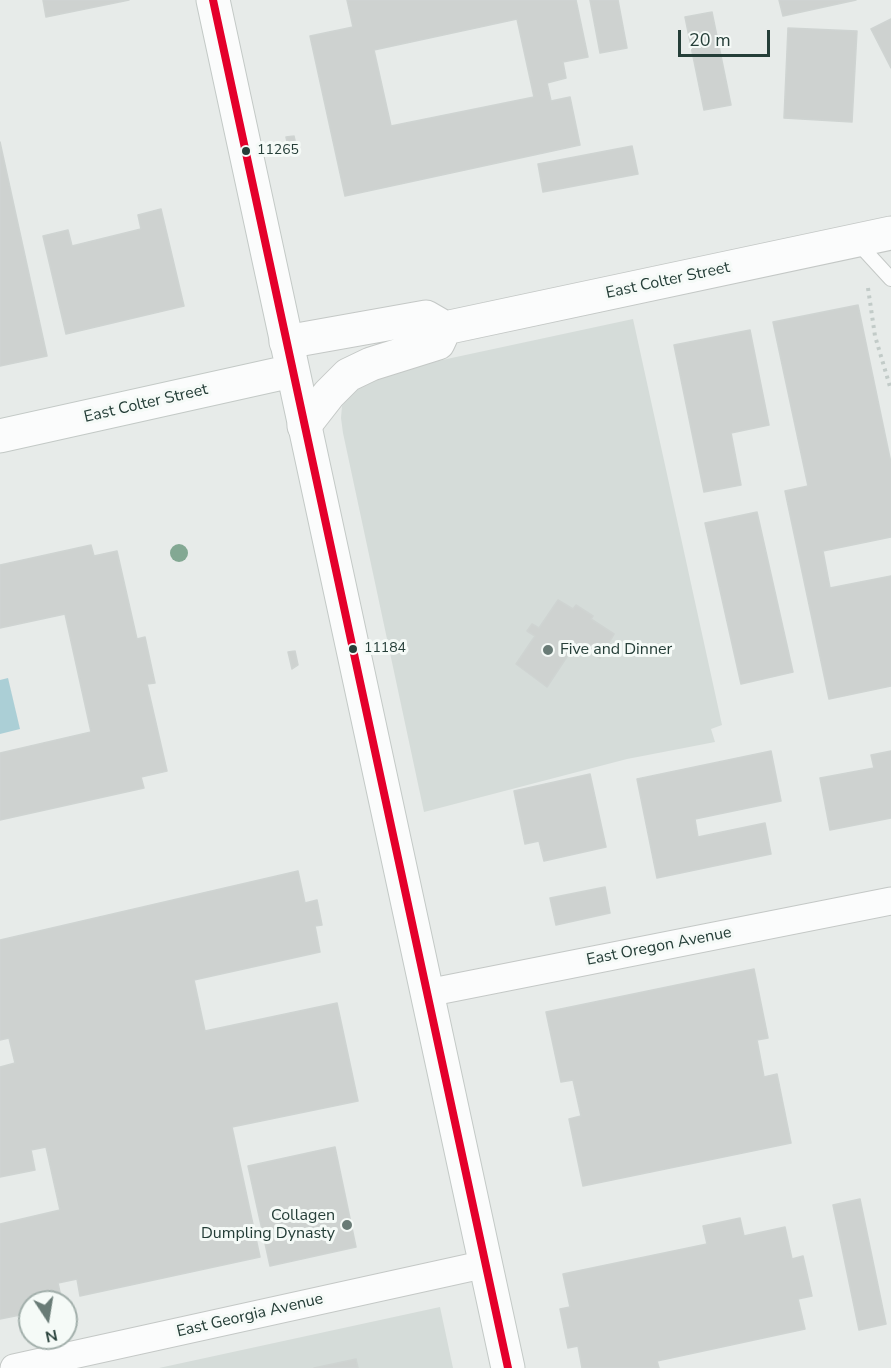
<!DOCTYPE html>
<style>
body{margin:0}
#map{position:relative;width:891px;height:1368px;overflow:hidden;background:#e7ebe9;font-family:"Nunito Sans",sans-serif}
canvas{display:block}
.north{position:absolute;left:18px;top:1290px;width:60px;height:60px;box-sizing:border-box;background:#f5faf7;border:2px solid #a2afab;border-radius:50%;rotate:168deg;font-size:16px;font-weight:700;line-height:24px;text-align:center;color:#253e38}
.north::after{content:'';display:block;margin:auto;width:21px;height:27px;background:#697b76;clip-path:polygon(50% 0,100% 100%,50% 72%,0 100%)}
.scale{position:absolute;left:678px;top:30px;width:92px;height:27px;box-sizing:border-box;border:3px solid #253e38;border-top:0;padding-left:8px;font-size:18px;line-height:21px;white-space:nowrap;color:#253e38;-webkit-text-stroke:4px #f5faf7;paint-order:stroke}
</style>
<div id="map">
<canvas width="891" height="1368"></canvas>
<div class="north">N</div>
<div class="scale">20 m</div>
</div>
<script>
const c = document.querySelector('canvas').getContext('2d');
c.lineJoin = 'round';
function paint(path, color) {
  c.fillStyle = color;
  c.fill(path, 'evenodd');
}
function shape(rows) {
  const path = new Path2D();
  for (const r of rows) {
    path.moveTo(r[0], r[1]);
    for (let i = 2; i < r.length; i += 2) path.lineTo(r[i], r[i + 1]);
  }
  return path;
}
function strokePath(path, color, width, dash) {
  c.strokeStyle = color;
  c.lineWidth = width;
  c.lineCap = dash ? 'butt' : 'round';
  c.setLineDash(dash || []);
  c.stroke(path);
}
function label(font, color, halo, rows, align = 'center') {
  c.font = font + ' "Nunito Sans",sans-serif';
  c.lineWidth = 6;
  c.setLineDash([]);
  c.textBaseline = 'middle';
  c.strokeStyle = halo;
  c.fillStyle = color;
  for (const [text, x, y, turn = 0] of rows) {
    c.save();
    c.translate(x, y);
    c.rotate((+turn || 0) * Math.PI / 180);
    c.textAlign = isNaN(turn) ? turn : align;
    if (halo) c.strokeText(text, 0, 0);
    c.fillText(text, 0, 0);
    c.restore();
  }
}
const built = shape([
 [633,319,722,725,711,729,715,742,627,759,424,812,343,433,341,418,342,406,355,385,377,374],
 [440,1307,453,1368,159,1368]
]);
const water = shape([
 [8,678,20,729,0,734,0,680]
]);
const building = shape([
 [43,0,129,0,46,17,43,0],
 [347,0,576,0,588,57,563,62,566,78,547,83,551,101,570,97,580,145,345,196,310,36,353,27,347,0],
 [517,19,534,97,391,126,374,50,517,19],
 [590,0,618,0,627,48,600,53,590,0],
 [779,0,856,0,783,16,779,0],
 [712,12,731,105,704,110,685,17,712,12],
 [891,19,891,68,871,29,891,19],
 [788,28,857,31,852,122,784,118,788,28],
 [294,136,298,154,290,155,286,137,294,136],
 [0,142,47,356,0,366,0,142],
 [632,146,638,174,543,192,538,164,632,146],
 [161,209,184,306,66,334,43,236,68,230,72,246,141,229,138,215,161,209],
 [858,305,891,463,891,537,823,551,830,588,891,576,891,686,829,699,785,491,808,486,773,322,858,305],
 [750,330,769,425,731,433,741,485,704,492,674,345,750,330],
 [757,512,793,672,741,684,705,523,757,512],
 [91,545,94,556,117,551,137,639,145,637,155,683,147,684,167,771,141,777,144,788,0,820,0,753,91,732,65,614,0,628,0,565,91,545],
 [558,600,573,609,576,605,593,616,591,619,614,634,600,658,576,643,547,687,516,664,535,636,527,631,532,624,539,628,558,600],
 [295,651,298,665,292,669,288,652,295,651],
 [771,751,781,801,695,819,698,837,765,823,771,854,657,878,637,779,771,751],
 [891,751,891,818,830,830,820,778,874,768,871,755,891,751],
 [590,774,606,847,544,861,539,841,525,844,514,791,590,774],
 [298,871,305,903,317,900,322,925,315,926,320,952,194,980,205,1031,337,1003,358,1101,232,1127,260,1257,80,1296,77,1279,58,1283,62,1302,30,1302,30,1313,0,1319,0,1224,60,1210,46,1147,31,1150,35,1170,0,1177,0,1067,15,1063,9,1038,0,1040,0,940,298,871],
 [605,887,610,913,556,925,550,898,605,887],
 [754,969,768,1038,757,1040,764,1077,777,1074,791,1143,583,1186,569,1119,581,1116,573,1080,561,1082,546,1012,754,969],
 [335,1147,356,1247,270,1266,248,1166,335,1147],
 [860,1199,886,1324,859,1330,833,1205,860,1199],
 [740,1218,744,1236,785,1227,792,1259,803,1256,812,1296,798,1299,805,1329,657,1361,659,1368,582,1368,578,1346,568,1348,560,1309,570,1307,563,1274,707,1244,703,1226,740,1218],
 [356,1359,358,1368,314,1368,356,1359]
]);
const path = shape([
 [868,288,875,336,891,390]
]);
const service = shape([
 [857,242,891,279]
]);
const minor = shape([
 [427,993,891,901],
 [14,1368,486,1264]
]);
const tertiary = shape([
 [286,342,426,317,445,328,891,233],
 [304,426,329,394,348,375,371,364,438,343,445,328]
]);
const secondary = shape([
 [213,0,508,1368],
 [0,436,292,371]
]);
const bus1 = shape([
 [213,0,508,1368]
]);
const trees = [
 [179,553]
];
const markers = [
 [246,151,5,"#253e38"],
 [353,649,5,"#253e38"],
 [548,650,6,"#697b76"],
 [347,1225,6,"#697b76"]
];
const busNames = [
 ["11265",257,151],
 ["11184",364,649]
];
const streetNames = [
 ["East Colter Street",668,281,-12],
 ["East Colter Street",146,404,-13],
 ["East Oregon Avenue",659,947,-11],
 ["East Georgia Avenue",250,1316,-13]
];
const poiNames = [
 ["Five and Dinner",560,650],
 ["Collagen",335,1216,"right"],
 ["Dumpling Dynasty",335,1234,"right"]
];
paint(built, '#d5dcd9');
paint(water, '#abcfd6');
paint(building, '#ced2d0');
strokePath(building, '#cfd4d2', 1.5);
strokePath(service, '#c4c8c6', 16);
strokePath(minor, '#c4c8c6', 29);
strokePath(tertiary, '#c4c8c6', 35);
strokePath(secondary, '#c3c9c6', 35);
strokePath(path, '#c2cbc8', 4, [3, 4.5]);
strokePath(service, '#fbfcfc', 14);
strokePath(minor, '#fbfcfc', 27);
strokePath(tertiary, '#fbfcfc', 33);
strokePath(secondary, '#fbfcfc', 33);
strokePath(bus1, '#e4002b', 8);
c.fillStyle = '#83a893';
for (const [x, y] of trees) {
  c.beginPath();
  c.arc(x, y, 9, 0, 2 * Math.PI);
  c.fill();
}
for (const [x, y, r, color] of markers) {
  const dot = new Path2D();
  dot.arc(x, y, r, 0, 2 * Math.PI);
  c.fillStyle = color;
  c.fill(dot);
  strokePath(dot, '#f5faf7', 2);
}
label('14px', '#253e38', '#f5faf7', busNames, 'left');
label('16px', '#253e38', '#f5faf7', streetNames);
label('16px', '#253e38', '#f5faf7', poiNames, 'left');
</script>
